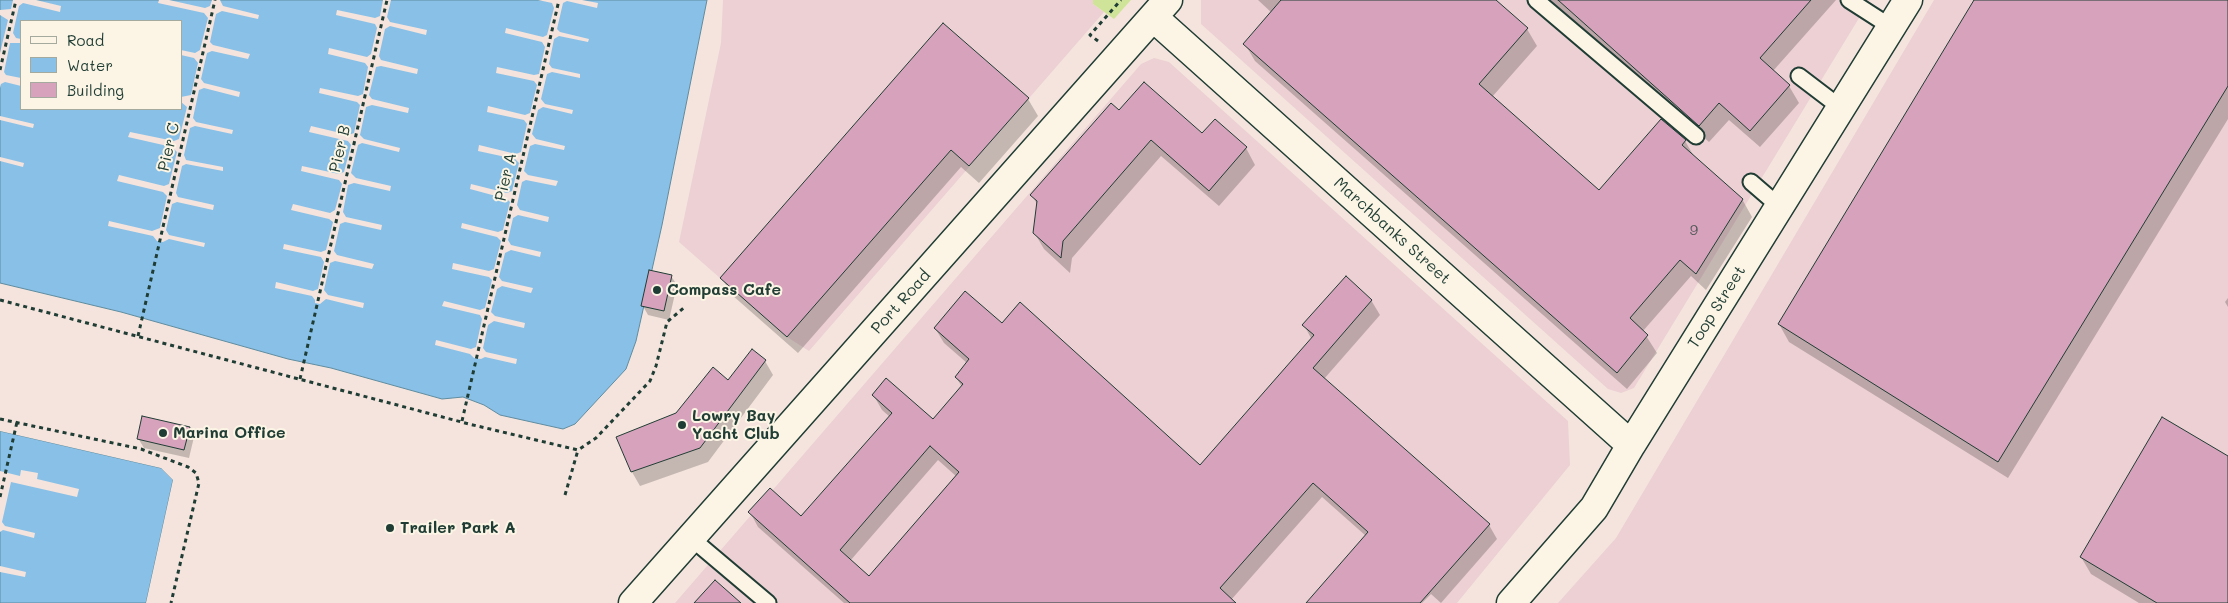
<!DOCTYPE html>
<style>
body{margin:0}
#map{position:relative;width:2228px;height:603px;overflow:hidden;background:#f5e4dd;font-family:Mali,sans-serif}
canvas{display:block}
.legend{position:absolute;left:20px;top:20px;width:162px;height:90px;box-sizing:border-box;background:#fcf5e5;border:1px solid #a4ab9e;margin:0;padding:6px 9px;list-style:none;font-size:15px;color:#1f3d34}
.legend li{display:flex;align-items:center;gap:10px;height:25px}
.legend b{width:25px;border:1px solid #a4ab9e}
</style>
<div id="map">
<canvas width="2228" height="603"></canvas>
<ul class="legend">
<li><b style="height:6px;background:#fcf5e5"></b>Road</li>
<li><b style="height:14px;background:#89c0e7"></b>Water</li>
<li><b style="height:14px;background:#d7a2bb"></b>Building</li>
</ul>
</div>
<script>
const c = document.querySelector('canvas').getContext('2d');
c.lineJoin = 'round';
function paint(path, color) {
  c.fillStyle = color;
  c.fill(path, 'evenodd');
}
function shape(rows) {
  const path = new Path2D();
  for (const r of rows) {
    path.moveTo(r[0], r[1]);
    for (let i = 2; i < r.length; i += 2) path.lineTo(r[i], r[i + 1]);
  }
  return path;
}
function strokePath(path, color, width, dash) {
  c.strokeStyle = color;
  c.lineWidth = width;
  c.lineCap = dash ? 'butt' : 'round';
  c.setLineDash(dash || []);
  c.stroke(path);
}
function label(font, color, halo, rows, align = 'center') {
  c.font = font + ' Mali,sans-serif';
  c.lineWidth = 4;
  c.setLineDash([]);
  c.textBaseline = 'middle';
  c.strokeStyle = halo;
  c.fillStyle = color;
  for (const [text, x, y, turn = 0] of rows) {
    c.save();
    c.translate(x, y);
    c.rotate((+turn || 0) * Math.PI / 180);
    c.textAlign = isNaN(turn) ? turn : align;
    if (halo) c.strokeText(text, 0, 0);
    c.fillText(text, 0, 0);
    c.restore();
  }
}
const built = shape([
 [723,0,1093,0,1093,4,1104,12,809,351,787,337,679,242,721,43],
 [1201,0,1870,0,1634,388,1621,393,1608,389,1201,24],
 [1934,0,2228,0,2228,603,1558,603,1616,538],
 [1154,58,1169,62,1568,421,1570,465,1457,603,675,603,1141,64]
]);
const green = shape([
 [1093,0,1131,0,1114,19,1093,4]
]);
const water = shape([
 [0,0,707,0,662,225,636,341,626,369,575,424,563,429,500,415,484,405,463,397,442,399,331,368,288,359,121,312,0,283,0,0],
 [21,21,181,21,181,109,21,109,21,21],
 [0,431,161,468,173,480,146,603,0,603,0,431]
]);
const pier = shape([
 [13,0,36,0,61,6,60,12,23,3,19,6,13,33,16,38,21,39,21,43,10,43,4,72,6,75,21,78,21,86,5,82,1,84,0,88,0,53,8,20,0,15,0,10,11,9],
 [159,0,169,0,205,8,210,6,212,0,220,0,223,6,259,15,258,19,222,11,216,14,210,42,213,45,250,54,248,59,212,51,207,53,201,79,204,83,240,92,239,97,204,88,199,90,193,118,196,122,233,130,232,134,195,126,190,128,184,155,186,160,223,167,223,171,186,164,182,166,176,193,178,197,214,205,213,210,177,202,172,204,166,230,169,235,205,243,204,247,169,239,163,242,157,241,153,236,108,226,109,221,152,231,160,228,167,196,163,192,117,181,119,175,164,186,169,184,177,152,172,147,128,137,130,132,174,141,179,139,187,107,181,102,181,97,191,95,198,63,194,58,181,55,181,50,195,53,200,50,208,18,204,13,158,3],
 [383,0,391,0,387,17,390,22,427,30,426,35,390,26,385,29,379,56,381,60,418,69,417,74,381,66,376,67,369,95,372,99,409,108,408,113,372,105,366,107,360,135,364,139,400,148,399,152,362,143,358,145,351,173,356,178,391,186,390,191,354,183,348,185,343,212,346,217,382,225,381,230,345,222,340,224,334,251,337,255,374,264,372,269,335,261,330,263,324,290,328,295,364,303,363,308,326,299,320,304,315,303,315,300,312,296,275,288,276,282,313,291,318,289,324,262,321,257,283,249,284,244,321,252,326,250,333,222,329,219,291,210,293,204,330,213,335,210,342,184,339,180,301,171,302,166,339,174,344,172,351,145,348,141,309,132,311,126,349,135,354,133,360,105,357,102,319,93,320,88,358,96,363,94,368,67,365,63,328,54,329,48,367,57,371,54,377,28,375,24,336,15,337,10,375,18,380,16],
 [538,0,582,0,598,3,597,8,567,1,563,3,557,29,560,32,589,39,588,42,559,36,554,39,549,64,552,68,580,74,580,78,552,72,547,74,541,99,545,104,573,110,572,114,543,107,538,110,532,134,536,139,565,146,564,150,535,144,530,146,524,171,528,175,558,181,556,186,526,180,522,182,517,205,520,210,549,217,548,222,518,215,513,218,508,240,511,245,541,252,540,257,511,250,505,253,499,277,502,281,533,288,531,293,502,286,497,289,491,312,495,316,525,323,524,328,494,321,488,325,483,348,486,352,517,359,516,364,485,357,481,359,474,358,470,354,435,345,436,340,471,349,476,347,482,319,480,315,442,306,444,301,480,310,485,308,492,280,489,277,452,269,453,263,489,271,494,269,501,241,497,237,461,228,462,223,498,232,503,230,510,202,507,199,470,189,471,184,507,193,512,191,519,163,515,159,478,151,479,145,516,154,521,152,527,124,524,120,487,112,488,106,525,115,530,113,537,85,534,81,496,73,497,67,534,75,539,74,545,47,542,42,505,33,506,28,543,37,547,35,554,8,552,3],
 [0,116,34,124,33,128,0,120],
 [0,157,24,163,23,167,0,161],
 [0,428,162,465,175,478,149,603,146,603,173,480,161,468,0,431],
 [21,470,38,473,37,479,79,489,77,497,11,482,2,522,5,526,35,533,34,538,3,530,0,532,0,471,20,476],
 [0,566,26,572,25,577,0,572]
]);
const shadow = shape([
 [1258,0,1494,0,1527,29,1537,46,1492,97,1599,192,1685,141,1695,158,1742,199,1752,217,1706,290,1691,276,1643,331,1657,353,1627,389,1255,61,1245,44,1272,13],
 [1550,0,1836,0,1773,71,1789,86,1799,103,1760,147,1729,120,1709,142],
 [1976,0,2228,0,2228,119,2008,478,1789,342,1779,324],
 [1028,99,1038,116,979,183,961,167,798,353,732,295,722,278],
 [1119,112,1246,148,1255,165,1219,206,1161,156,1072,258,1070,273,1044,249,1034,232,1038,206,1032,195],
 [671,276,677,285,669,320,648,315,643,306],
 [2228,298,2228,307,2225,302],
 [1371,300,1380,315,1324,379,1489,525,1497,539,1441,603,1431,594,1422,603,1307,603,1366,536,1322,497,1231,600,1234,603,844,603,758,527,750,512,802,518,890,417,882,410,874,396,933,420,962,387,956,377,967,363,944,343,935,328,1002,325,1200,467,1312,340,1304,325],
 [938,460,957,477,869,578,850,561],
 [765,361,773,375,708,462,640,486,632,472,676,414],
 [189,428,194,437,189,458,144,448,138,438],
 [2228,457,2228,603,2139,603,2091,574,2081,557]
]);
const building = shape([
 [1281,0,1496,0,1528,28,1479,84,1599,190,1661,119,1686,140,1682,145,1743,199,1696,274,1680,260,1630,318,1648,335,1617,373,1243,44,1281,0],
 [1558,0,1811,0,1760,58,1790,85,1750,131,1719,103,1699,126,1558,0],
 [1974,0,2228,0,2228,86,1998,462,1778,324,1974,0],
 [943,23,1029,98,969,166,951,150,787,337,720,278,943,23],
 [1144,82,1202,133,1215,119,1247,147,1209,191,1151,140,1063,241,1061,258,1033,233,1037,201,1030,195,1111,103,1119,110,1144,82],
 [649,270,672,275,664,311,641,306,649,270],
 [1346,276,1372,300,1313,368,1490,524,1420,603,1306,603,1368,532,1313,483,1220,588,1236,603,850,603,748,512,770,488,801,516,892,413,872,395,886,378,933,419,963,384,955,377,969,359,934,328,965,291,1002,323,1020,302,1200,465,1314,335,1302,325,1346,276],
 [930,446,959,472,869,576,840,550,930,446],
 [752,349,766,360,700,448,631,472,616,437,676,413,713,367,728,380,752,349],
 [142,416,190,427,184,450,137,439,142,416],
 [2162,417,2228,456,2228,603,2157,603,2080,557,2162,417],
 [715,580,741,603,694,603,715,580]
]);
const path = shape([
 [1098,41,1090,35,1121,0],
 [0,70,16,0],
 [0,300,469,424,578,450,596,438,650,381,656,366,667,322,686,306],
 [138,336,215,0],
 [300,379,387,0],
 [0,419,141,449,188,467,196,473,199,483,171,603],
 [462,421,559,0],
 [565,495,578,450],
 [0,497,17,422]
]);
const lane = shape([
 [1536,0,1696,136],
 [1849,0,1891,27],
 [1799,76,1841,108],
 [1751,182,1780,207],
 [691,538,768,603]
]);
const street = shape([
 [1153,17,1631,445],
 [633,603,1168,0],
 [1511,603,1594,508,1631,445,1908,0]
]);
const markers = [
 [657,290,5,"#1f3d34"],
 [682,425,5,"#1f3d34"],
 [163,433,5,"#1f3d34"],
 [390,528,5,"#1f3d34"]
];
const numberNames = [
 ["9",1694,231]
];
const streetNames = [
 ["Pier C",169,147,-77],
 ["Pier B",340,149,-77],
 ["Pier A",506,177,-77],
 ["Marchbanks Street",1392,231,42],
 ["Port Road",901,302,-48],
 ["Toop Street",1717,307,-58]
];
const poiNames = [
 ["Compass Cafe",667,290],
 ["Lowry Bay",692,416],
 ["Yacht Club",692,434],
 ["Marina Office",173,433],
 ["Trailer Park A",400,528]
];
paint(built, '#ecd0d3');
paint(green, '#d0e499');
paint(water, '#89c0e7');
strokePath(water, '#5f8c9f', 1);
paint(pier, '#f5e4dd');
paint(shadow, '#0003');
paint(building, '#d7a2bb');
strokePath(building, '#1f3d34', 1);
strokePath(lane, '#1f3d34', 19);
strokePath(street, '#1f3d34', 31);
strokePath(path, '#1f3d34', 3, [4, 4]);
strokePath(lane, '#fcf5e5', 15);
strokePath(street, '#fcf5e5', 28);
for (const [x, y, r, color] of markers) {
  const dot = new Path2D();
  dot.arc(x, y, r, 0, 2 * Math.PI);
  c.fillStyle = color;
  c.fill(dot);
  strokePath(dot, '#fcf5e5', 2);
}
label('14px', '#4d5656', null, numberNames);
label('16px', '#1f3d34', '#fcf5e5', streetNames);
label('bold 16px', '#1f3d34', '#fcf5e5', poiNames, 'left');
</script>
